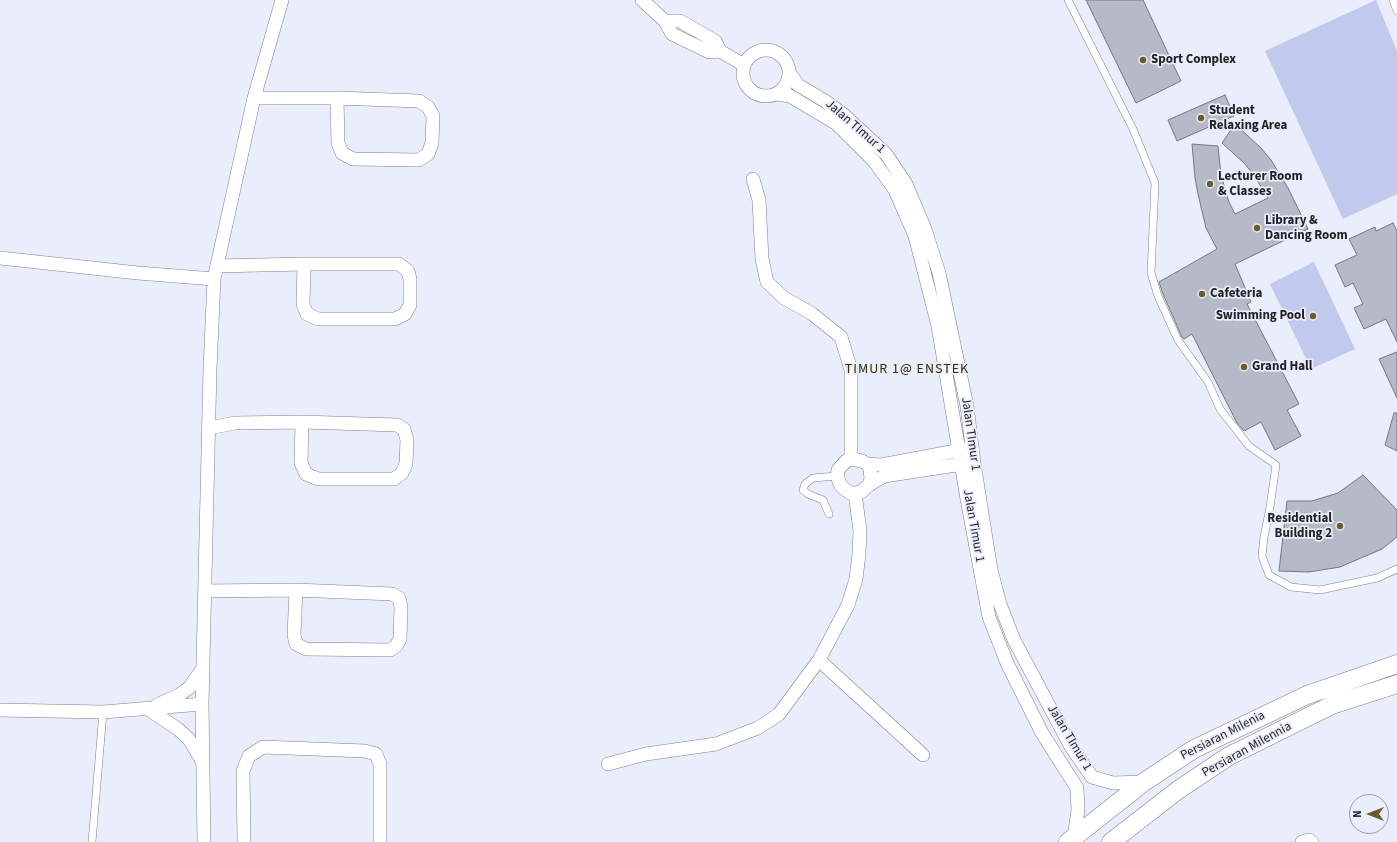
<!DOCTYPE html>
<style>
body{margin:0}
#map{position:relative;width:1397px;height:842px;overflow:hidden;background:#eaedfb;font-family:"Source Sans 3",sans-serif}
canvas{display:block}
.north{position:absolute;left:1349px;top:794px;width:40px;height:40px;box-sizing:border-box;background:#eaedfb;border:1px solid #989ba5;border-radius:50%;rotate:270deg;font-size:11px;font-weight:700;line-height:16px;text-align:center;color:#1e2024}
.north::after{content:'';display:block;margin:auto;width:14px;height:18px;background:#6b5d2b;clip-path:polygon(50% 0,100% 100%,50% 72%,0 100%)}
</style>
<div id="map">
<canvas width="1397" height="842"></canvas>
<div class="north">N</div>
</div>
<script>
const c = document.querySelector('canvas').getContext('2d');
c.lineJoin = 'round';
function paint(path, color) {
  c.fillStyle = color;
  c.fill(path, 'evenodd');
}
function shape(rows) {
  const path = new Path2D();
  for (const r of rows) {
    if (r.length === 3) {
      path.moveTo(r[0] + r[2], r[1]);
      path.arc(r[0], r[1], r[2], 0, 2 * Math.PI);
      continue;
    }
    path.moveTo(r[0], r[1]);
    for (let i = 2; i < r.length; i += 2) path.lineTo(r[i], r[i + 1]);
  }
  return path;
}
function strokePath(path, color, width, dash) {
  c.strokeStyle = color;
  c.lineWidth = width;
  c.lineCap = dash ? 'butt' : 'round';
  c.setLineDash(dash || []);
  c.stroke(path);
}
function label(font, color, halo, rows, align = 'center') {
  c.font = font + ' "Source Sans 3",sans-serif';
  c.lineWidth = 3.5;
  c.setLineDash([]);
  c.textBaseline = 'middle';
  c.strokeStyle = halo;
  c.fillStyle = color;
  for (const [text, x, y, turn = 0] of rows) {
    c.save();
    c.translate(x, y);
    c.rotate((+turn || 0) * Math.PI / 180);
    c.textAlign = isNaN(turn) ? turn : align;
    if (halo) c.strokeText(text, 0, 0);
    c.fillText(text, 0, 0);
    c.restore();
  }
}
const green = shape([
 [1376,0,1397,51,1397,194,1343,219,1265,51],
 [1314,262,1355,349,1311,369,1270,284]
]);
const building = shape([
 [1086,0,1143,0,1181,81,1136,103,1086,0],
 [1225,95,1234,116,1177,141,1168,120,1225,95],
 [1235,124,1261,148,1271,160,1288,188,1308,229,1235,264,1251,302,1247,304,1299,404,1287,410,1301,436,1275,450,1261,422,1244,431,1237,423,1192,334,1184,339,1182,337,1163,294,1159,282,1217,249,1206,228,1198,194,1195,178,1192,144,1218,146,1221,175,1229,202,1235,214,1268,198,1253,174,1244,163,1222,143,1235,124],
 [1393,223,1397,231,1397,342,1386,319,1364,329,1354,308,1363,304,1353,283,1345,287,1335,265,1357,255,1349,239,1375,227,1376,231,1393,223],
 [1397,352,1397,398,1379,359,1397,352],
 [1394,413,1397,413,1397,451,1385,445,1394,413],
 [1363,475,1397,510,1397,537,1382,549,1340,567,1309,572,1279,571,1287,501,1312,501,1338,493,1363,475]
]);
const service = shape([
 [1068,0,1133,129,1155,183,1151,273,1158,296,1178,340,1208,382,1220,409,1249,446,1276,465,1270,507,1264,537,1262,556,1269,575,1291,587,1320,590,1377,578,1397,569],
 [1393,0,1397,11],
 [829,514,823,500,808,494,803,490,805,484,813,478,837,476],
 [92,842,103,712]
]);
const minor = shape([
 [642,0,665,21,672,34,709,52,720,51],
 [665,21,680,21,715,41,720,51,744,65],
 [766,73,23],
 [789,72,798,85,825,101,844,115,886,154,906,184,925,229,939,273,967,406,974,463,991,570,1000,604,1014,640,1070,745,1092,777,1113,783,1144,782],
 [776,94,790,96,837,124,874,161,895,190,915,236,938,326,967,499,989,617,1007,663,1042,733,1077,788,1078,810,1074,838],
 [254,98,337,98,419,101,428,107,433,116,432,143,428,154,419,160,353,159,342,153,338,143,337,98],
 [753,179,759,200,762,259,767,282,784,298,811,313,841,337,851,370,851,459],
 [0,258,138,273,214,279],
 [217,266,304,264,399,264,408,271,410,279,410,305,405,314,395,319,318,319,307,314,303,304,304,264],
 [209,428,235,423,302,422,397,425,404,429,407,440,406,464,402,473,394,479,318,479,306,474,301,463,302,422],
 [867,464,881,465,967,449],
 [869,485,871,479,870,469,867,464,862,461,851,459,846,461,838,470,837,476,841,486,850,493,855,493,861,492,869,485,884,476,969,463],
 [205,591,296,590,392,594,399,598,401,607,400,639,396,646,390,650,306,649,296,644,294,635,296,590],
 [819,660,923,755],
 [157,705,179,695,189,688,203,668],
 [148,709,178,729,189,739,202,761],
 [0,710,103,712,202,704],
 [608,764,646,754,716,744,758,728,779,714,819,660,848,605,856,579,859,554,860,531,855,493],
 [204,842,202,704,210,369,214,279,254,98,282,0],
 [244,842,243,771,249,756,263,747,365,751,376,754,380,764,380,842],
 [1302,842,1309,840,1312,842]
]);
const secondary = shape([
 [1068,842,1144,782,1194,749,1307,695,1397,664],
 [1111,842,1178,790,1229,756,1332,705,1397,684]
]);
const markers = [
 [1143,60,4,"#6b5d2b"],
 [1201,118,4,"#6b5d2b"],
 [1210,184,4,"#6b5d2b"],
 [1257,228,4,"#6b5d2b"],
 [1202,294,4,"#6b5d2b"],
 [1313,316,4,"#6b5d2b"],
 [1244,367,4,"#6b5d2b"],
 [1340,526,4,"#6b5d2b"]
];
const poiNames = [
 ["Sport Complex",1151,60],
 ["Student",1209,111],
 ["Relaxing Area",1209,126],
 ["Lecturer Room",1218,177],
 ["& Classes",1218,192],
 ["Library &",1265,221],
 ["Dancing Room",1265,236],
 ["Cafeteria",1210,294],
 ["Swimming Pool",1305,316,"right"],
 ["Grand Hall",1252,367],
 ["Residential",1332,519,"right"],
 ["Building 2",1332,534,"right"]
];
const streetNames = [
 ["Jalan TImur 1",855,127,41],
 ["Jalan TImur 1",970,434,82],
 ["Jalan Timur 1",973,526,80],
 ["Persiaran Milenia",1223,736,-27],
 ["Jalan TImur 1",1069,738,59],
 ["Persiaran Milennia",1247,750,-29]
];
const neighbourhoodNames = [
 ["TIMUR 1@ ENSTEK",907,370]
];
paint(green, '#c1c9ed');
paint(building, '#b6bac6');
strokePath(building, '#747782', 1);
strokePath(service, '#7c7f8b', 8);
strokePath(minor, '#7c7f8b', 14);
strokePath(secondary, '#7c7f8b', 19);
strokePath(service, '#fff', 7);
strokePath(minor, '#fff', 13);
strokePath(secondary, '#fff', 18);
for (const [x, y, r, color] of markers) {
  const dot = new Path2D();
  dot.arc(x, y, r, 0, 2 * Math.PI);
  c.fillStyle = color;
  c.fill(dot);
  strokePath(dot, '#eaedfb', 1.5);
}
label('bold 13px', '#1e2024', '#eaedfb', poiNames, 'left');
label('13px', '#1e2024', '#eaedfb', streetNames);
c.letterSpacing = '1px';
label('14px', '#362c01', '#eaedfb', neighbourhoodNames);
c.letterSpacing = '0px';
</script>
